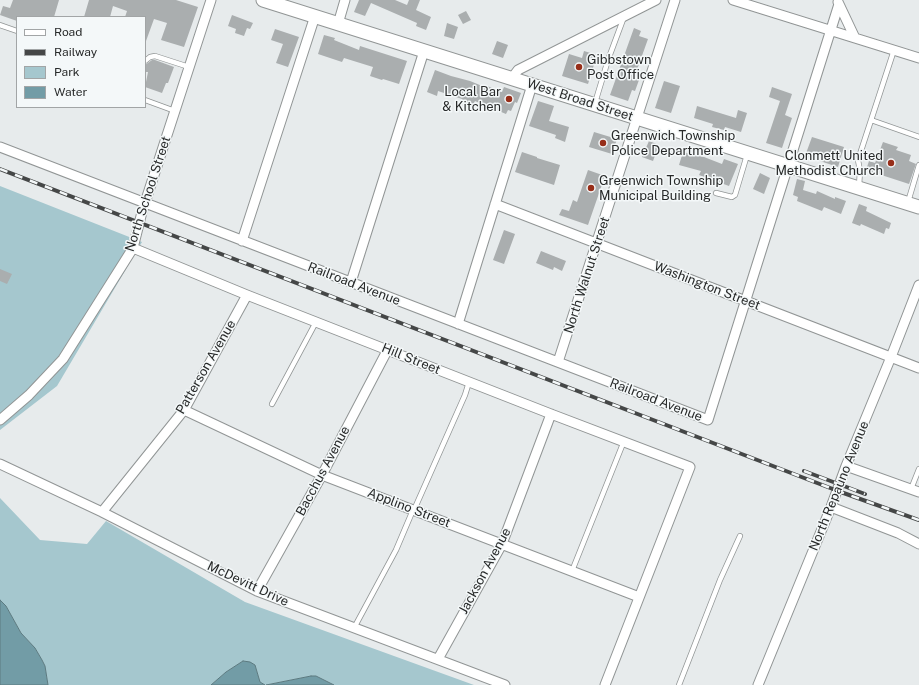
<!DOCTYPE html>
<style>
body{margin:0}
#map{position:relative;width:919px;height:685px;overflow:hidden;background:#e7ebec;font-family:"Public Sans",sans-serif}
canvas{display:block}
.legend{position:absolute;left:16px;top:16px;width:130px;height:92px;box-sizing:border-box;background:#f4f8f9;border:1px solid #a2a5a6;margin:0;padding:5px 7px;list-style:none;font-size:12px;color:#272929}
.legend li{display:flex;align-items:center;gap:8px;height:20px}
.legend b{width:20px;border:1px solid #a2a5a6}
</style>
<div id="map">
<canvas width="919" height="685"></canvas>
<ul class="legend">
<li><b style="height:5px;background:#fff"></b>Road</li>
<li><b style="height:5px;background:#454747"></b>Railway</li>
<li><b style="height:11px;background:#a5c7ce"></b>Park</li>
<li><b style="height:11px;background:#729ca6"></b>Water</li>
</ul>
</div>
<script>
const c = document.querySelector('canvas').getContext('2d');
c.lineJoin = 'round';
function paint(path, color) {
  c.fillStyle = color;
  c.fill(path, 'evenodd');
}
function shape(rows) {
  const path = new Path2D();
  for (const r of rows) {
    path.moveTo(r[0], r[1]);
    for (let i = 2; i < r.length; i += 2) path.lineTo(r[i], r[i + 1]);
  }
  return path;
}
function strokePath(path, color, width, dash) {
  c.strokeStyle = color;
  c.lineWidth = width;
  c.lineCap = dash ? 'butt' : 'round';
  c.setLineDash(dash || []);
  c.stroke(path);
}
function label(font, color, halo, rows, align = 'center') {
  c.font = font + ' "Public Sans",sans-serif';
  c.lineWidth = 3;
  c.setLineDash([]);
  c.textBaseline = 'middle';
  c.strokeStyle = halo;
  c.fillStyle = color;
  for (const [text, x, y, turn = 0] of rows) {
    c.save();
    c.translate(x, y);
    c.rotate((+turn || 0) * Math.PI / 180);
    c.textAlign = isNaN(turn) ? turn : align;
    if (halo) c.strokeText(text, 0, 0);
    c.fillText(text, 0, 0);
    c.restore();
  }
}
const green = shape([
 [0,186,142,242,57,386,0,430],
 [0,498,40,540,87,544,106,521,245,602,474,685,334,685,316,676,311,676,265,685,260,682,255,665,243,661,226,672,211,685,48,685,45,666,42,660,35,648,21,633,6,606,0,600]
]);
const water = shape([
 [0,600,6,606,21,633,35,648,42,660,45,666,48,685,0,685,0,600],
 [243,661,250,662,255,665,260,682,265,685,211,685,226,672,243,661],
 [311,676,316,676,334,685,266,685,311,676]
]);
const building = shape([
 [13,0,59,0,54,17,17,17,17,21,0,15,3,6,10,8],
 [89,0,176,0,198,7,184,47,161,40,167,23,154,19,146,41,145,41,145,17,125,17,127,11,113,6,110,17,84,17],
 [359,0,395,0,407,5,409,0,420,0,416,10,431,17,426,30,416,26,417,23,371,3,365,16,354,12],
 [466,11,471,20,463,24,458,15],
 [232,15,253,23,250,29,247,28,244,36,235,33,236,29,228,26],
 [447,23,458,27,454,39,444,36],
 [634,28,641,31,639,36,648,39,634,78,639,80,635,91,632,90,628,101,610,95],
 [275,29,299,37,288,67,276,63,283,44,271,40],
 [324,35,335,38,334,40,359,50,360,46,407,61,399,84,383,79,382,80,370,76,373,67,344,58,342,62,318,54],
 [497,41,508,45,503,58,492,54],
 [584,51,597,55,588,84,562,76,569,54,582,58],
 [152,60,155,60,174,67,168,83,166,83,162,93,145,87,148,72,145,72,145,65],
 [435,70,451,76,470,81,487,88,487,86,502,92,504,87,521,93,517,103,515,102,511,111,508,110,506,114,475,101,473,105,462,100,462,99,438,91,437,96,427,92],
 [664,81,680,86,671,113,655,108],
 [772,87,792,94,785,115,792,118,782,148,766,143,780,101,769,97],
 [538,101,554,106,549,121,569,127,565,142,555,138,556,135,529,126],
 [697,106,736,118,738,110,747,113,741,132,725,127,724,130,712,127,713,124,694,118],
 [594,132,617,139,612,154,589,147],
 [812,137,844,147,838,167,805,156],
 [649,141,659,145,653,161,642,157],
 [883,142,898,147,896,150,911,155,909,161,916,164,909,184,866,170,869,161,875,163],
 [522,152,537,157,537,158,560,165,554,185,515,172],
 [683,152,704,157,722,164,724,159,738,164,729,186,699,175,701,171,679,165],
 [588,170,605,176,588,225,559,215,562,209,569,211,573,200,577,202],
 [760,173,770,178,764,194,753,189],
 [797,179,805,181,803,190,816,194,817,191,835,199,835,197,846,201,841,214,824,207,822,211,797,201,798,197,793,195],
 [859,204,867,207,866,211,891,223,889,229,886,228,884,234,861,224,860,226,852,223],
 [504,230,515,234,504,264,493,260],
 [541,251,566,261,562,271,554,267,553,270,536,263],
 [0,269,12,274,7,284,0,281]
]);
const lane = shape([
 [0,25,17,31],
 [145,61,150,57,155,56,189,67],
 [145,100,175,111],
 [595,103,608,60,624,17],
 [871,120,919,137],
 [859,186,860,171,858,160,894,50],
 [716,193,732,197,735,195,747,155],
 [908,202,919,165],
 [272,404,316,322],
 [911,489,919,469],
 [414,510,465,395,469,382],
 [572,571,624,441],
 [354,628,396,550,413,510],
 [679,685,720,580,740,536]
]);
const street = shape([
 [733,0,919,58],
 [838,2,855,38],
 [338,24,345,0],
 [512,78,518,70,656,0],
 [0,147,708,420,839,4],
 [495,204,919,368],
 [242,241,315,16],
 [133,248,247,295,551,414,690,467,605,685],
 [351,282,424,51],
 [458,324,532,85],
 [558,362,675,0],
 [184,410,322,475,639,597],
 [0,420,29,395,63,359,133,248,142,212,211,0],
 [0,464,102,512,257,591,505,685],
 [846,466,919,492],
 [831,507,898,533,919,544],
 [102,512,184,410,247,295],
 [257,591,322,475,388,349],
 [438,659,502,544,551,414],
 [758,685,831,507,846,466,891,357,919,285]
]);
const secondary = shape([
 [263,0,919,207]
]);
const rail = shape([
 [0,169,838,491,919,520],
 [804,471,865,494]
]);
const markers = [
 [579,67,4,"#972e19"],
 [509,99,4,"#972e19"],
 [603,143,4,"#972e19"],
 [891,163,4,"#972e19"],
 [591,188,4,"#972e19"]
];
const poiNames = [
 ["Gibbstown",587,60],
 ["Post Office",587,75],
 ["Local Bar",501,92,"right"],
 ["& Kitchen",501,107,"right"],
 ["Greenwich Township",611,136],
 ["Police Department",611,151],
 ["Clonmett United",883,156,"right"],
 ["Methodist Church",883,171,"right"],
 ["Greenwich Township",599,181],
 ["Municipal Building",599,196]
];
const streetNames = [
 ["West Broad Street",580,100,18],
 ["North School Street",148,194,-72],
 ["North Walnut Street",587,275,-72],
 ["Railroad Avenue",354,284,21],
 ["Washington Street",707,286,21],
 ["Hill Street",411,359,22],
 ["Patterson Avenue",206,367,-60],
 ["Railroad Avenue",656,400,21],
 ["Bacchus Avenue",323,471,-62],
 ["North Repauno Avenue",839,486,-68],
 ["Applino Street",409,508,21],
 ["Jackson Avenue",485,571,-62],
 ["McDevitt Drive",248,584,25]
];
paint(green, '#a5c7ce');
paint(water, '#729ca6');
strokePath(water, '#5c7a80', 1);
paint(building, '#aaaeaf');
strokePath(lane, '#919595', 6);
strokePath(street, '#919595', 11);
strokePath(secondary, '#919595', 15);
strokePath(lane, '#fff', 4.5);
strokePath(street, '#fff', 9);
strokePath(secondary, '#fff', 13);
strokePath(rail, '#454747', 4);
strokePath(rail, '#f4f8f9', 2.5, [8]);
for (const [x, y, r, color] of markers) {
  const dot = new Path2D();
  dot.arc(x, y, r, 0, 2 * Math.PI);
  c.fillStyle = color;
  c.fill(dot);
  strokePath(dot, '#f4f8f9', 1.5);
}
label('13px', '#272929', '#f4f8f9', poiNames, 'left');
label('13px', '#272929', '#f4f8f9', streetNames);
</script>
